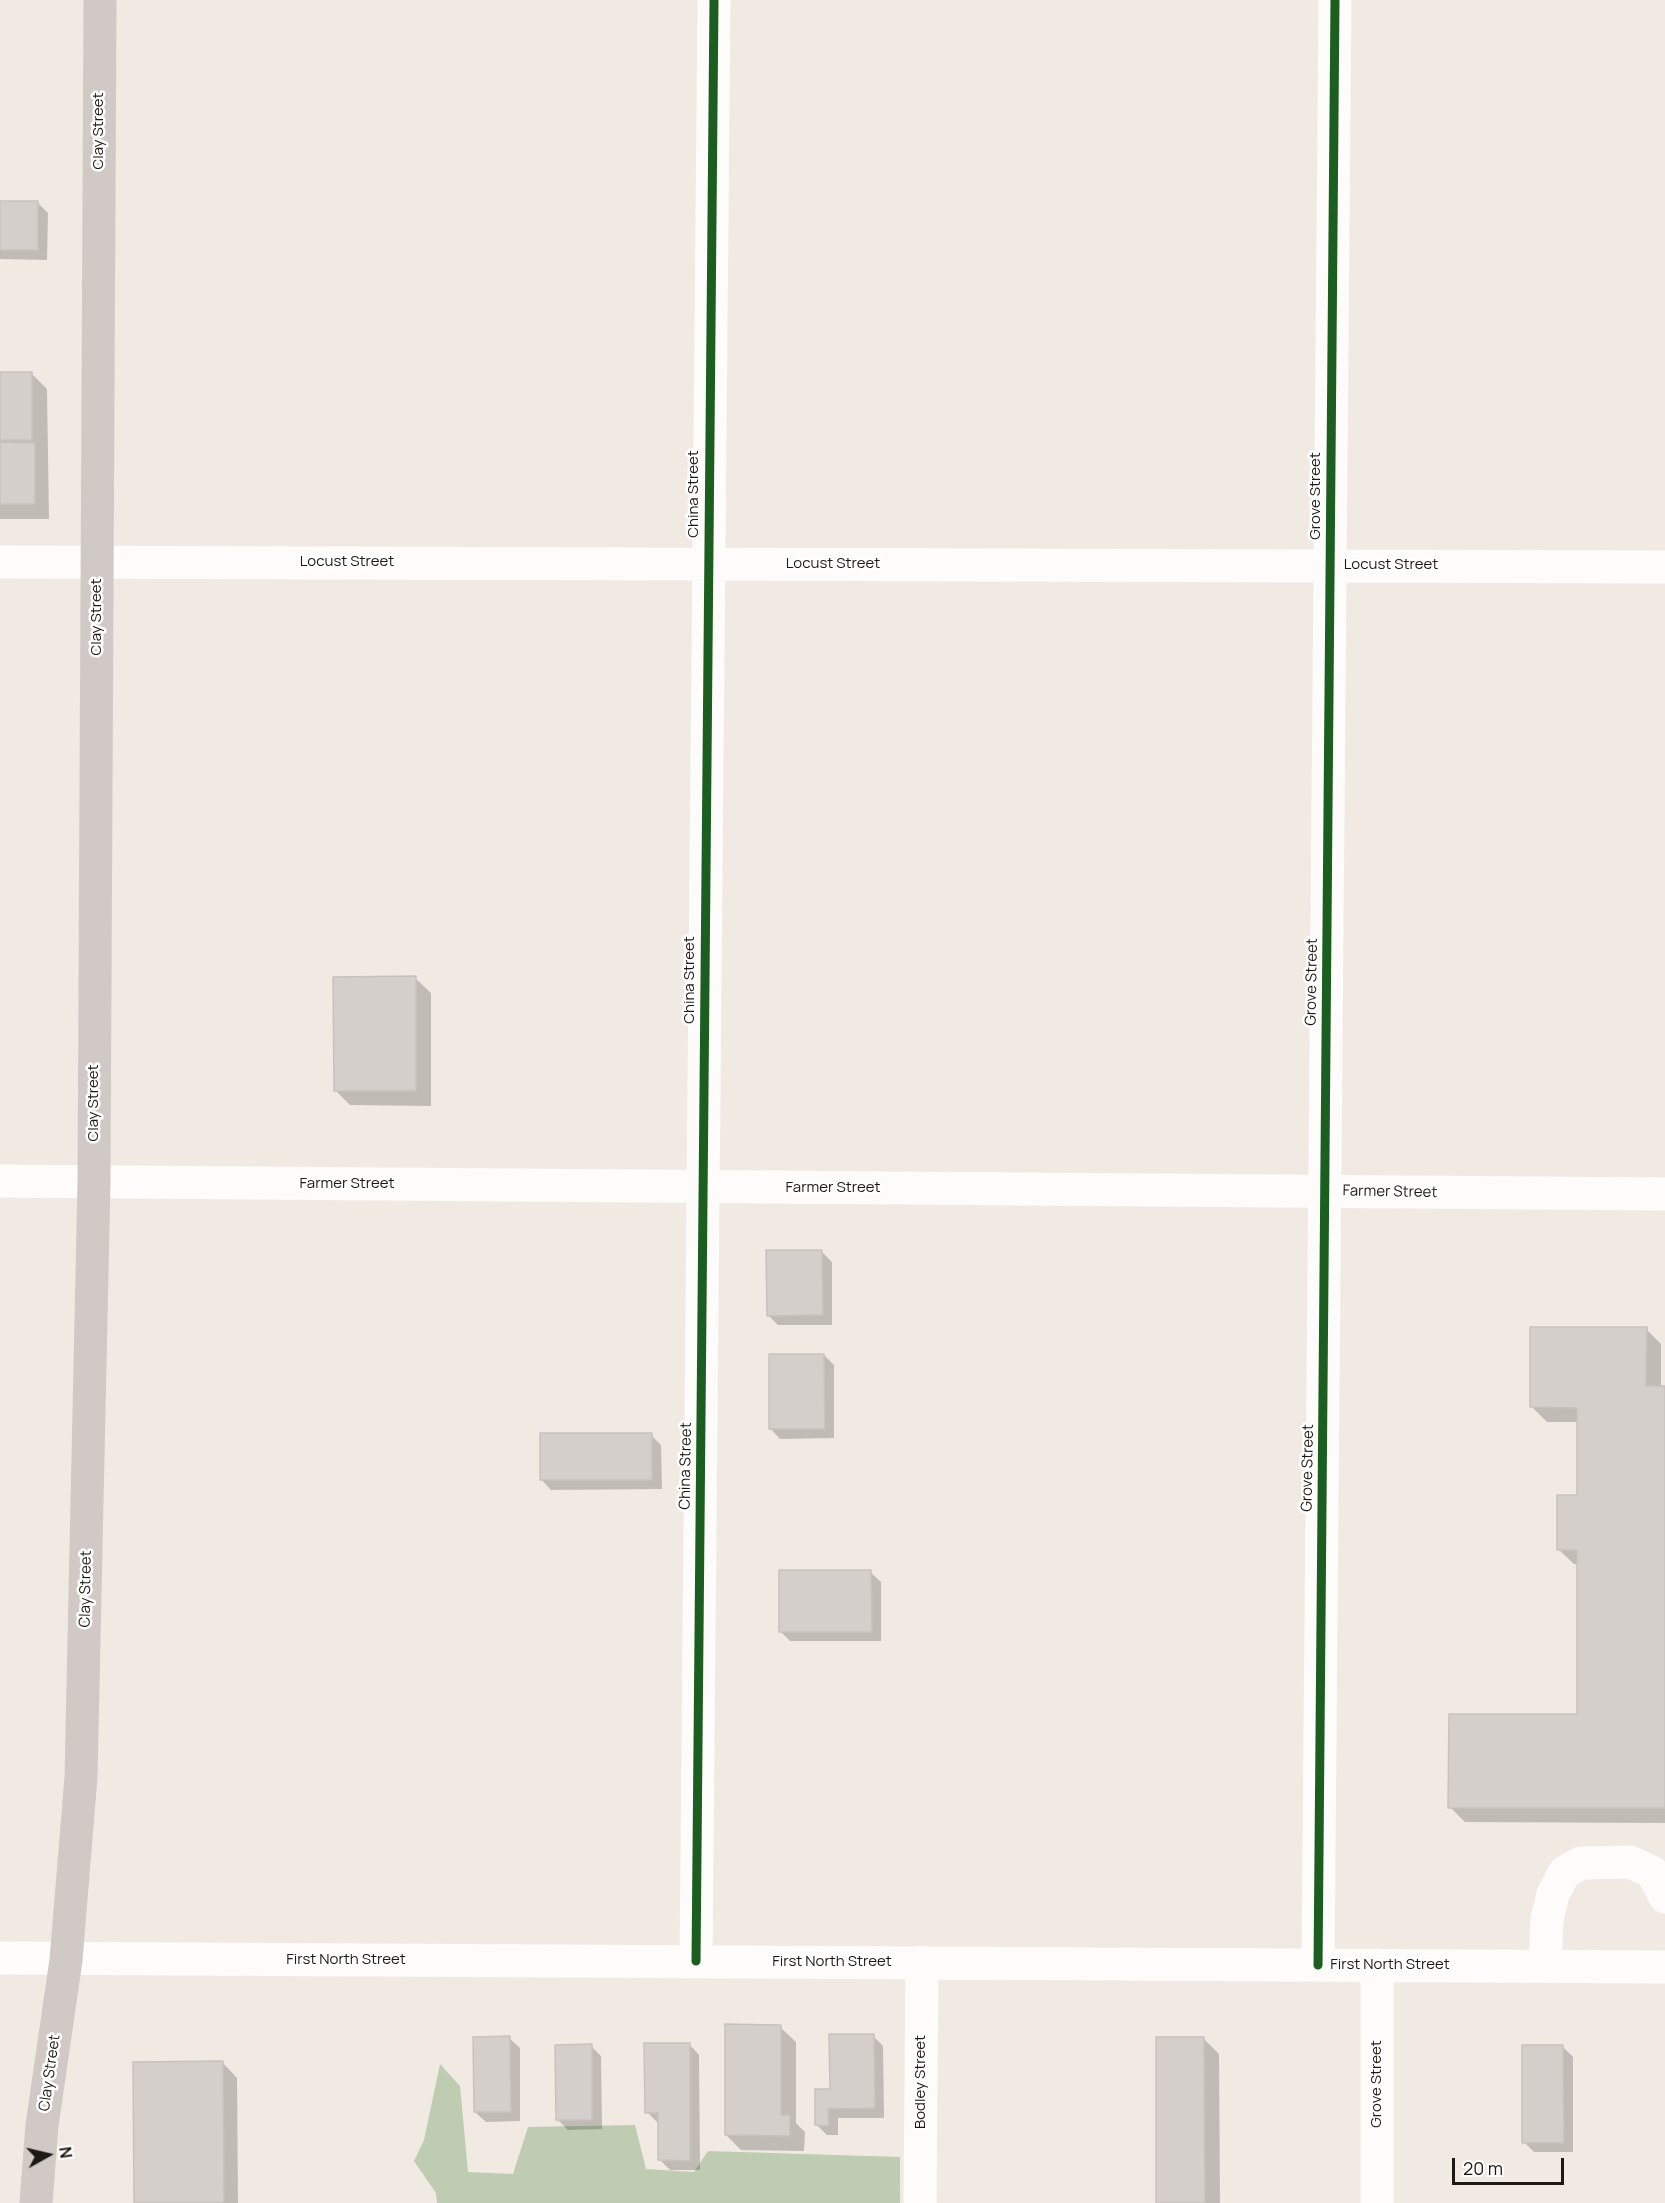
<!DOCTYPE html>
<style>
body{margin:0}
#map{position:relative;width:1665px;height:2203px;overflow:hidden;background:#f0eae3;font-family:Manrope,sans-serif}
canvas{display:block}
.north{position:absolute;left:18px;top:2125px;width:60px;height:60px;-webkit-text-stroke:4px #fff;paint-order:stroke;rotate:82deg;font-size:16px;font-weight:700;line-height:24px;text-align:center;color:#1d1914}
.north::after{content:'';display:block;margin:auto;width:21px;height:27px;background:#1d1914;clip-path:polygon(50% 0,100% 100%,50% 72%,0 100%)}
.scale{position:absolute;left:1452px;top:2158px;width:112px;height:27px;box-sizing:border-box;border:3px solid #1d1914;border-top:0;padding-left:8px;font-size:18px;line-height:21px;white-space:nowrap;color:#1d1914;-webkit-text-stroke:4px #fff;paint-order:stroke}
</style>
<div id="map">
<canvas width="1665" height="2203"></canvas>
<div class="north">N</div>
<div class="scale">20 m</div>
</div>
<script>
const c = document.querySelector('canvas').getContext('2d');
c.lineJoin = 'round';
function paint(path, color) {
  c.fillStyle = color;
  c.fill(path, 'evenodd');
}
function shape(rows) {
  const path = new Path2D();
  for (const r of rows) {
    path.moveTo(r[0], r[1]);
    for (let i = 2; i < r.length; i += 2) path.lineTo(r[i], r[i + 1]);
  }
  return path;
}
function strokePath(path, color, width, dash) {
  c.strokeStyle = color;
  c.lineWidth = width;
  c.lineCap = dash ? 'butt' : 'round';
  c.setLineDash(dash || []);
  c.stroke(path);
}
function label(font, color, halo, rows, align = 'center') {
  c.font = font + ' Manrope,sans-serif';
  c.lineWidth = 5;
  c.setLineDash([]);
  c.textBaseline = 'middle';
  c.strokeStyle = halo;
  c.fillStyle = color;
  for (const [text, x, y, turn = 0] of rows) {
    c.save();
    c.translate(x, y);
    c.rotate((+turn || 0) * Math.PI / 180);
    c.textAlign = isNaN(turn) ? turn : align;
    if (halo) c.strokeText(text, 0, 0);
    c.fillText(text, 0, 0);
    c.restore();
  }
}
const forest = shape([
 [440,2064,460,2086,468,2172,513,2174,528,2127,635,2125,646,2169,694,2172,708,2151,900,2157,900,2203,437,2203,436,2193,414,2161,424,2140]
]);
const shadow = shape([
 [0,202,38,203,48,213,47,260,0,259],
 [0,373,31,373,47,389,49,519,0,519],
 [415,978,431,993,431,1106,350,1105,335,1090],
 [822,1252,832,1262,832,1325,778,1325,768,1315],
 [1646,1329,1661,1344,1661,1388,1665,1388,1665,1823,1465,1822,1450,1807,1578,1716,1578,1564,1574,1564,1558,1549,1578,1496,1579,1422,1547,1422,1532,1407],
 [824,1355,834,1365,834,1438,780,1439,770,1428],
 [651,1435,661,1445,662,1489,551,1490,541,1479],
 [870,1572,881,1582,881,1641,790,1641,780,1631],
 [780,2027,796,2042,796,2123,805,2132,804,2151,741,2150,726,2135],
 [873,2036,883,2046,884,2118,838,2118,838,2135,827,2135,817,2125,831,2091],
 [509,2038,520,2048,520,2121,486,2122,475,2112],
 [1204,2039,1219,2054,1220,2203,1158,2203],
 [689,2044,699,2055,700,2170,670,2170,660,2160,659,2122,657,2122,647,2112],
 [591,2046,601,2056,602,2129,568,2130,557,2119],
 [1563,2047,1573,2057,1573,2152,1534,2152,1524,2142],
 [222,2062,237,2078,238,2203,136,2203]
]);
const building = shape([
 [0,201,38,201,38,250,0,250,0,201],
 [0,372,32,372,32,440,0,440,0,372],
 [0,442,35,443,35,504,0,504,0,442],
 [416,976,416,1091,334,1091,333,977,416,976],
 [766,1250,822,1250,823,1315,767,1316,766,1250],
 [1530,1327,1647,1327,1646,1386,1665,1386,1665,1808,1448,1808,1449,1714,1577,1714,1577,1550,1557,1550,1557,1495,1577,1495,1577,1408,1530,1407,1530,1327],
 [769,1354,824,1354,825,1429,769,1429,769,1354],
 [540,1433,652,1433,652,1480,540,1480,540,1433],
 [779,1570,871,1570,872,1632,779,1632,779,1570],
 [725,2024,781,2025,781,2115,790,2115,790,2136,725,2135,725,2024],
 [829,2034,874,2034,875,2108,828,2109,829,2126,815,2125,815,2089,830,2089,829,2034],
 [510,2036,511,2112,474,2112,473,2037,510,2036],
 [1156,2037,1204,2037,1205,2203,1156,2203,1156,2037],
 [644,2043,690,2043,690,2161,658,2160,658,2113,645,2113,644,2043],
 [592,2044,592,2120,556,2120,555,2045,592,2044],
 [1522,2045,1563,2045,1564,2143,1522,2143,1522,2045],
 [223,2061,224,2203,134,2203,133,2062,223,2061]
]);
const minor = shape([
 [0,562,1665,567],
 [0,1181,1665,1194],
 [0,1958,1665,1967],
 [696,1961,714,0],
 [1318,1965,1335,0],
 [1377,1965,1377,2203],
 [1545,1966,1547,1920,1553,1894,1565,1872,1581,1863,1630,1862,1652,1872,1665,1897],
 [920,2203,922,1962]
]);
const major = shape([
 [36,2203,42,2125,66,1960,81,1777,94,1182,100,0]
]);
const cycleway = shape([
 [696,1961,714,0],
 [1318,1965,1335,0]
]);
const streetNames = [
 ["Clay Street",99,131,-90],
 ["China Street",694,494,-90],
 ["Grove Street",1316,496,-90],
 ["Locust Street",347,562],
 ["Locust Street",833,564],
 ["Locust Street",1391,565],
 ["Clay Street",97,617,-90],
 ["China Street",690,980,-90],
 ["Grove Street",1312,982,-89],
 ["Clay Street",94,1103,-90],
 ["Farmer Street",347,1184],
 ["Farmer Street",833,1188],
 ["Farmer Street",1390,1192,1],
 ["China Street",686,1466,-89],
 ["Grove Street",1308,1468,-89],
 ["Clay Street",86,1589,-89],
 ["First North Street",346,1960],
 ["First North Street",832,1962],
 ["First North Street",1390,1965],
 ["Clay Street",50,2073,-82],
 ["Bodley Street",921,2082,-90],
 ["Grove Street",1377,2084,-90]
];
paint(forest, '#becdb1');
paint(shadow, '#0003');
paint(building, '#d4cfca');
strokePath(building, '#c8c2be', 1.5);
strokePath(minor, '#fdfcfb', 33);
strokePath(major, '#d0c9c5', 33);
strokePath(cycleway, '#1b5e20', 9);
label('15px', '#1d1914', '#fff', streetNames);
</script>
